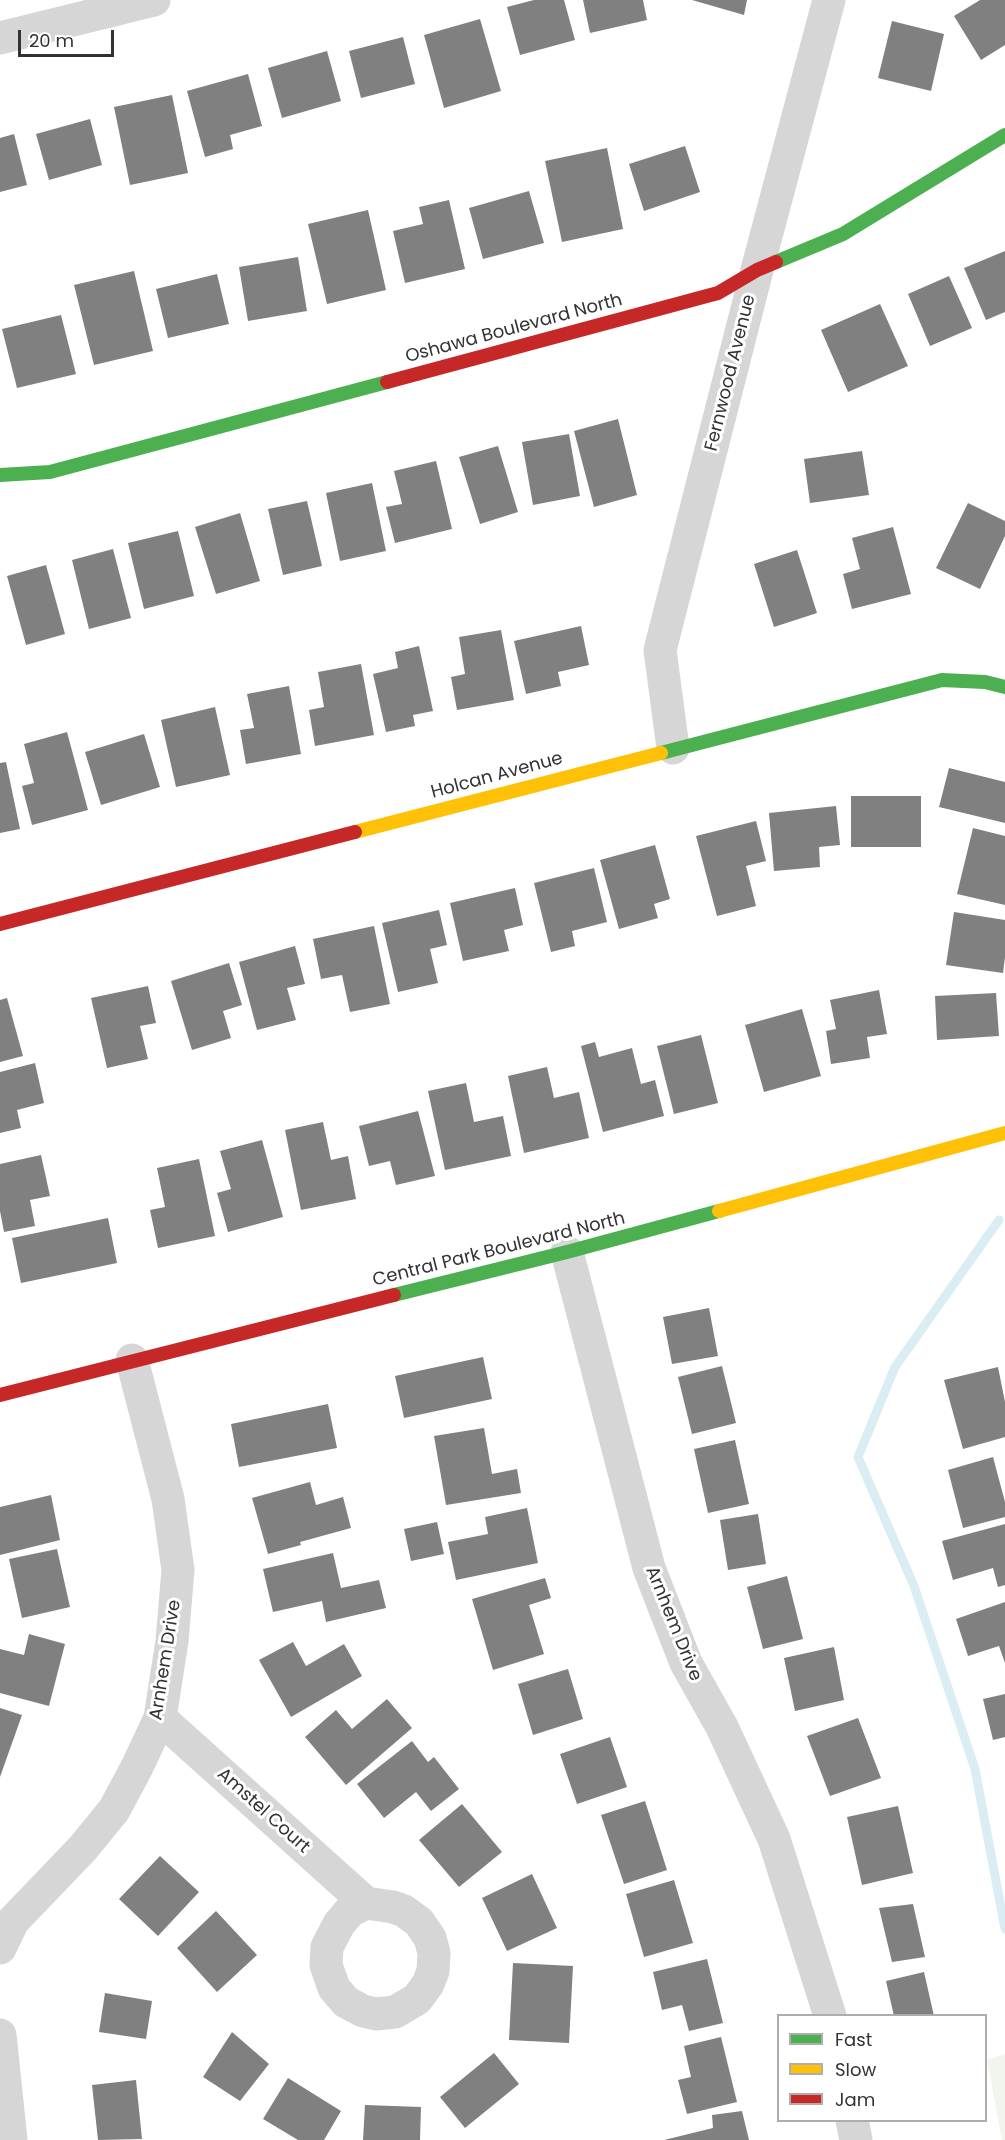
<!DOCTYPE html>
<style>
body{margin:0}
#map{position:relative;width:1005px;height:2140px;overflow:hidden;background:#fff;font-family:Poppins,sans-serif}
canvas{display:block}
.legend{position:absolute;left:777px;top:2014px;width:210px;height:108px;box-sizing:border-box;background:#fff;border:2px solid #adadad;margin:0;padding:8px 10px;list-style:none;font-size:18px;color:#323232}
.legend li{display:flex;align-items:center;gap:12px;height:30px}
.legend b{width:30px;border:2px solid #adadad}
.scale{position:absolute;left:18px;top:30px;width:96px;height:27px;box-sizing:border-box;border:3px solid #323232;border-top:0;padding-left:8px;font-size:18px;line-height:21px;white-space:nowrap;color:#323232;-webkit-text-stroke:4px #fff;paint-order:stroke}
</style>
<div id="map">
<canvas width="1005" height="2140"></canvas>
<ul class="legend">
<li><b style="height:8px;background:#4caf50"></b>Fast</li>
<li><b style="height:8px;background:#ffc107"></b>Slow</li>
<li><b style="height:8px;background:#c62828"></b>Jam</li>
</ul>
<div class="scale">20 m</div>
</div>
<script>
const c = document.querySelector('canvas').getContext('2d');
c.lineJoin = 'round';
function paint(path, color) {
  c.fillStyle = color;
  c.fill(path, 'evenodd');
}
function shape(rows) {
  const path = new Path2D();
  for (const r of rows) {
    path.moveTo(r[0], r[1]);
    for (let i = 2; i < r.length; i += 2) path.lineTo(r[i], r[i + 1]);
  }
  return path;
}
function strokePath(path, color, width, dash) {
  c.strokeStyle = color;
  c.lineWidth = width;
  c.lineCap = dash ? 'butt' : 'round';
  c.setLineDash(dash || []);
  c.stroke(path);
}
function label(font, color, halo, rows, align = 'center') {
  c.font = font + ' Poppins,sans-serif';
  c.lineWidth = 6;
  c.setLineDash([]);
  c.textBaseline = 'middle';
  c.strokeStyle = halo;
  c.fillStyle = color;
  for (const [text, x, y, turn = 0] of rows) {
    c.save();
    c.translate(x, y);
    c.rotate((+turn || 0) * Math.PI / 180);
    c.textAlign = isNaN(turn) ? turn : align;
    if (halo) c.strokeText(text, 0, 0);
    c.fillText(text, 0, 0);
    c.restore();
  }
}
const green = shape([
 [1005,2054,1005,2140,1002,2140,987,2060]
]);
const stream = shape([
 [999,1220,895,1367,858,1457,914,1586,975,1769,1005,1929]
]);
const building = shape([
 [534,0,564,0,575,40,520,55,507,7],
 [583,0,643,0,647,20,590,33],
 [692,0,747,0,744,15],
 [980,0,1005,0,1005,45,981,60,954,16],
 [480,19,501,91,444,108,424,35],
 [892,21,944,34,931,91,878,78],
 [403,37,415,84,361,98,349,51],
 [327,51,341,101,282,118,268,68],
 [248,74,262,126,230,135,233,149,205,157,187,91],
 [172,95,188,173,130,185,114,107],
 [90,119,102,165,49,180,36,134],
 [14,134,27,185,0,192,0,138],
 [685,146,700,192,644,211,629,164],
 [607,148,623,229,562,242,545,161],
 [529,191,544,243,483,259,469,208],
 [449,200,465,269,405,283,393,231,423,224,419,207],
 [368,210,386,290,327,304,308,224],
 [1005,251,1005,312,986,320,964,268],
 [298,257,307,311,248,321,239,267],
 [134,271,153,351,94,365,74,285],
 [217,274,229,324,168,338,156,289],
 [949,276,972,328,930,346,908,294],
 [880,304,908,366,848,392,821,330],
 [61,315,76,374,17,388,2,329],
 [618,419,637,495,594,507,574,431],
 [569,434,580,496,533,505,522,442],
 [498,446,518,512,480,524,459,457],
 [862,451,869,495,810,503,804,459],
 [436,461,452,529,395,543,386,507,402,504,394,471],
 [372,483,386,551,340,561,326,493],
 [307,501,322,566,283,575,268,509],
 [968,503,1005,521,1005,536,980,589,936,568],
 [240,513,260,581,216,594,195,527],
 [893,527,911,594,852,609,843,574,860,569,852,538],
 [178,531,194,596,144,609,128,543],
 [113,549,131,618,89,629,72,560],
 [797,550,817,613,774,627,754,564],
 [46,565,65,634,26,645,7,576],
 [581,626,589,665,558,672,561,686,526,694,514,641],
 [501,630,514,700,457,710,451,677,465,674,459,637],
 [419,646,433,711,413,715,415,726,386,732,373,674,398,668,395,652],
 [361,664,374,735,315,746,309,710,324,707,318,672],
 [289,686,301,754,246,764,240,730,254,728,247,694],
 [215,707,230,775,176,787,161,720],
 [67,732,88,810,32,825,22,786,34,783,24,744],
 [144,734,160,787,101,805,85,752],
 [6,762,20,829,0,833,0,763],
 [949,768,1005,782,1005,823,939,807],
 [851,796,921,796,921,847,851,847],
 [836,806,840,845,819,847,820,867,774,871,769,813],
 [756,821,766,861,746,866,756,906,717,916,696,836],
 [973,828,1005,836,1005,905,957,894],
 [655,845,670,899,654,904,658,918,619,929,600,860],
 [594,868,607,922,572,931,575,946,551,952,534,883],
 [515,888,523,925,504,930,509,951,463,961,450,903],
 [439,910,447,945,430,949,438,983,398,992,382,923],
 [954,912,1005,920,1005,957,1003,973,946,965],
 [374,926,390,1004,350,1012,342,975,321,979,313,939],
 [295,946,305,984,287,988,296,1020,257,1030,239,962],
 [229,963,242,1005,223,1011,231,1038,192,1050,171,981],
 [148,986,156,1023,140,1026,148,1059,107,1068,91,998],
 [879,990,887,1034,867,1037,870,1058,831,1064,826,1031,836,1029,830,1000],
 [996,993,999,1036,937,1040,935,996],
 [7,998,23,1056,0,1062,0,1000],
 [802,1009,821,1076,764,1092,745,1025],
 [701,1035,718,1103,674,1114,657,1046],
 [595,1042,599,1057,632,1048,641,1084,655,1080,664,1116,603,1132,581,1046],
 [35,1063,44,1103,17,1110,21,1128,0,1133,0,1072],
 [547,1067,554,1098,579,1092,589,1138,524,1153,508,1076],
 [466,1083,474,1122,503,1116,511,1156,445,1170,428,1091],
 [418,1111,435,1176,396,1185,390,1161,369,1166,359,1126],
 [323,1122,331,1160,348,1156,356,1199,301,1210,285,1130],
 [262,1140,283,1217,228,1232,217,1193,231,1189,220,1151],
 [41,1155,50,1196,30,1200,35,1226,4,1232,0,1211,0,1164],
 [199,1159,215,1236,158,1248,150,1210,165,1207,157,1168],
 [108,1218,117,1263,21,1283,12,1238],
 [709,1308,718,1356,672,1364,663,1317],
 [483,1357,492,1399,404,1418,395,1376],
 [722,1366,736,1423,692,1434,678,1377],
 [998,1367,1005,1402,1005,1437,963,1449,944,1380],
 [328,1404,337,1448,239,1467,231,1424],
 [484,1428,492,1474,517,1469,521,1493,446,1505,434,1436],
 [735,1440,749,1504,708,1513,694,1449],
 [993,1457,1005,1502,1005,1517,963,1528,948,1470],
 [310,1482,316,1505,343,1497,351,1528,300,1542,301,1545,268,1554,252,1498],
 [51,1495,60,1540,0,1555,0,1507],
 [527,1508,538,1563,456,1580,448,1542,488,1534,485,1517],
 [758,1514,766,1564,728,1570,720,1520],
 [437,1522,444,1554,411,1561,404,1529],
 [1005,1524,1005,1585,998,1587,993,1568,953,1580,942,1541],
 [57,1549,70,1607,22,1618,9,1559],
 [333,1553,341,1588,379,1580,386,1608,326,1622,322,1601,273,1612,263,1569],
 [787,1576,803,1639,763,1649,747,1587],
 [545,1578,551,1598,529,1605,544,1654,493,1670,472,1599],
 [1005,1602,1005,1663,999,1646,968,1656,956,1619],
 [29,1634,65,1644,49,1706,0,1693,0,1649,24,1655],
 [293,1642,306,1666,344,1644,362,1676,291,1717,259,1660],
 [834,1647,844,1700,795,1711,784,1658],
 [568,1669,583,1719,533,1735,518,1684],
 [1005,1694,1005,1737,993,1740,983,1699],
 [387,1699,412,1728,346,1785,305,1737,336,1710,352,1729],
 [0,1708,22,1715,0,1777],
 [858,1718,881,1778,830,1796,807,1736],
 [610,1737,627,1787,577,1804,560,1754],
 [412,1741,428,1762,434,1757,459,1789,431,1811,416,1792,384,1818,357,1784],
 [645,1801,667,1870,624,1884,601,1815],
 [462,1804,502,1852,459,1887,419,1840],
 [898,1806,913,1873,862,1885,847,1817],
 [160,1856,199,1892,158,1936,119,1899],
 [532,1874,557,1928,507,1951,482,1898],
 [674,1880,693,1943,644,1957,626,1894],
 [913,1904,925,1957,892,1962,879,1908],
 [216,1911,257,1955,217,1992,177,1948],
 [707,1959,723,2023,689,2031,682,2005,662,2010,653,1972],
 [513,1963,573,1966,569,2043,509,2040],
 [924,1972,934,2016,894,2016,886,1981],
 [105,1993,152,2001,146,2039,99,2032],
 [232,2032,269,2064,240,2101,203,2077],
 [721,2037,737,2102,687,2114,678,2080,691,2077,684,2046],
 [494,2053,519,2084,465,2128,440,2097],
 [288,2078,341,2111,324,2140,298,2140,263,2119],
 [136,2080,142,2139,98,2140,92,2085],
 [365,2105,421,2107,420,2140,363,2140],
 [742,2111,749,2140,664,2140,713,2128,712,2115]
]);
const street = shape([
 [0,38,154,0],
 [673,748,660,650,757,270,829,0],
 [567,1252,649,1568,686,1663,722,1727,774,1839,830,2016],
 [160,1718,366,1903,393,1907,404,1911,419,1922,430,1938,434,1953,433,1971,428,1984,417,1999,395,2012,376,2014,363,2011,346,2002,334,1988,326,1965,327,1947,339,1924,350,1911,366,1903],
 [0,1948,13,1921,83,1848,114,1810,137,1767,160,1718,172,1641,178,1570,168,1499,132,1360],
 [0,2035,11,2140],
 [852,2120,856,2140]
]);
const fast = shape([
 [776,262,843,234,1005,135],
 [0,475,50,472,387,382],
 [661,753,942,680,985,682,1005,687],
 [394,1295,567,1252,719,1211]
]);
const slow = shape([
 [355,832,661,753],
 [719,1211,1005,1133]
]);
const jam = shape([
 [387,382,718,293,757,270,776,262],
 [0,924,355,832],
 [0,1395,394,1295]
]);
const streetNames = [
 ["Oshawa Boulevard North",514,329,-15],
 ["Fernwood Avenue",731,373,-76],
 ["Holcan Avenue",497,776,-15],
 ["Central Park Boulevard North",499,1250,-14],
 ["Arnhem Drive",673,1624,68],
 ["Arnhem Drive",166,1660,-81],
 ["Amstel Court",263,1811,42]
];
paint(green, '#f2f5ed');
strokePath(stream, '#daedf2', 9);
paint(building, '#808080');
strokePath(street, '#d6d6d6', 33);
strokePath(fast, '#4caf50', 14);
strokePath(slow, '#ffc107', 14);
strokePath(jam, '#c62828', 14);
label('18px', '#323232', '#fff', streetNames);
</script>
